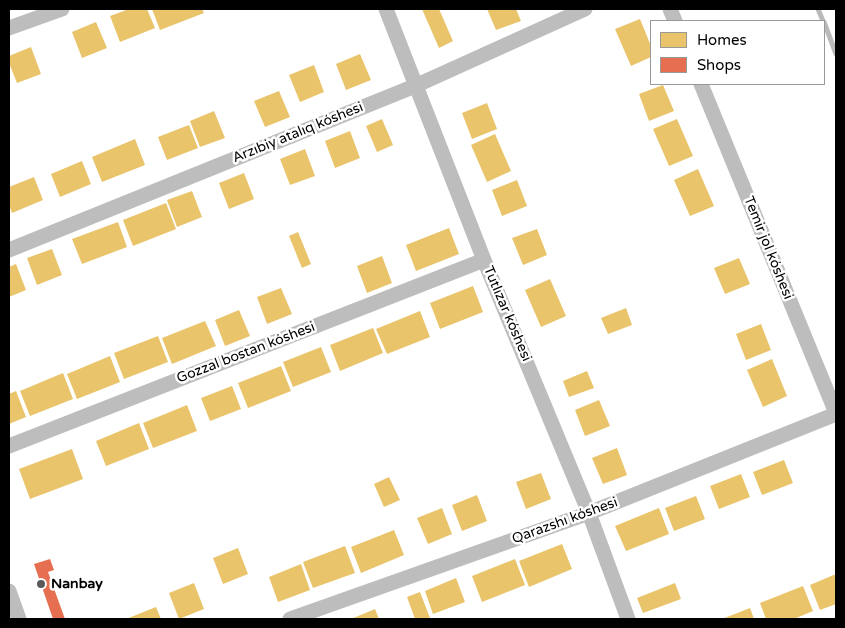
<!DOCTYPE html>
<meta charset="utf-8">
<style>
body{margin:0}
#map{position:relative;width:845px;height:628px;overflow:hidden;background:#fff;font-family:"Varela Round",sans-serif}
canvas{display:block}
.frame{position:absolute;inset:0;border:10px solid #000;pointer-events:none}
.legend{position:absolute;left:650px;top:20px;width:175px;height:65px;box-sizing:border-box;background:#fff;border:1px solid #999;margin:0;padding:6px 9px;list-style:none;font-size:15px;color:#000}
.legend li{display:flex;align-items:center;gap:10px;height:25px}
.legend b{width:25px;border:1px solid #999}
</style>
<div id="map">
<canvas width="845" height="628"></canvas>
<div class="frame"></div>
<ul class="legend">
<li><b style="height:14px;background:#e9c46a"></b>Homes</li>
<li><b style="height:14px;background:#e76f51"></b>Shops</li>
</ul>
</div>
<script>
const c = document.querySelector('canvas').getContext('2d');
c.lineJoin = 'round';
function paint(path, color) {
  c.fillStyle = color;
  c.fill(path, 'evenodd');
}
function shape(rows) {
  const path = new Path2D();
  for (const r of rows) {
    path.moveTo(r[0], r[1]);
    for (let i = 2; i < r.length; i += 2) path.lineTo(r[i], r[i + 1]);
  }
  return path;
}
function strokePath(path, color, width, dash) {
  c.strokeStyle = color;
  c.lineWidth = width;
  c.lineCap = dash ? 'butt' : 'round';
  c.setLineDash(dash || []);
  c.stroke(path);
}
function label(font, color, halo, rows, align = 'center') {
  c.font = font + ' "Varela Round",sans-serif';
  c.lineWidth = 5;
  c.setLineDash([]);
  c.textBaseline = 'middle';
  c.strokeStyle = halo;
  c.fillStyle = color;
  for (const [text, x, y, turn = 0] of rows) {
    c.save();
    c.translate(x, y);
    c.rotate((+turn || 0) * Math.PI / 180);
    c.textAlign = isNaN(turn) ? turn : align;
    if (halo) c.strokeText(text, 0, 0);
    c.fillText(text, 0, 0);
    c.restore();
  }
}
const homes = shape([
 [129,9,147,9,155,28,120,42,110,16],
 [152,9,202,9,204,13,160,30],
 [422,9,439,9,453,41,439,48],
 [487,9,516,9,521,21,496,30],
 [640,19,651,46,651,57,631,66,615,29],
 [96,22,107,48,82,58,72,32],
 [31,47,41,74,17,83,9,63,9,56],
 [360,54,371,80,346,90,336,64],
 [314,65,324,92,300,102,289,75],
 [663,85,674,111,649,121,639,94],
 [279,91,290,117,265,127,254,101],
 [487,103,497,129,472,139,462,113],
 [214,111,225,138,200,147,190,121],
 [382,119,393,145,377,152,366,126],
 [677,119,693,156,669,166,653,129],
 [189,125,198,148,167,160,158,137],
 [350,131,360,158,335,168,325,141],
 [495,134,511,171,487,182,471,145],
 [135,139,145,165,102,182,92,157],
 [305,149,315,176,290,185,280,159],
 [82,161,91,184,60,197,51,174],
 [698,169,714,206,690,216,674,180],
 [244,173,254,199,229,209,219,183],
 [34,177,43,200,12,213,9,205,9,187],
 [517,180,527,206,502,216,492,190],
 [192,191,202,217,177,227,167,200],
 [166,203,176,229,133,246,123,220],
 [118,222,127,247,82,264,72,239],
 [449,228,459,254,416,271,406,245],
 [537,229,547,255,523,265,512,238],
 [298,232,311,264,302,268,289,236],
 [52,249,62,275,37,285,27,258],
 [382,256,392,283,367,293,357,266],
 [739,258,750,284,725,294,714,268],
 [16,264,26,290,9,297,9,267],
 [550,279,566,316,541,327,525,290],
 [473,286,483,312,440,329,430,303],
 [281,288,292,314,267,324,257,297],
 [626,308,632,325,608,334,601,318],
 [239,310,250,336,225,346,215,320],
 [420,311,430,337,387,354,376,329],
 [205,321,216,346,172,364,162,338],
 [761,324,771,350,746,360,736,334],
 [373,328,383,353,340,371,330,345],
 [158,336,168,362,124,379,114,353],
 [321,347,331,372,293,387,283,362],
 [110,356,120,382,77,399,67,374],
 [772,359,787,396,763,407,747,370],
 [281,366,291,391,248,408,238,383],
 [587,371,594,388,569,397,563,381],
 [63,373,73,399,30,416,20,391],
 [232,386,241,409,210,421,201,398],
 [16,391,26,417,9,424,9,394],
 [599,400,610,426,585,436,575,410],
 [187,405,197,431,153,448,143,423],
 [139,423,149,449,106,466,96,441],
 [617,448,627,475,603,484,592,458],
 [72,449,83,479,30,499,19,469],
 [784,460,793,483,762,495,753,472],
 [541,473,551,499,526,509,516,482],
 [741,474,750,497,719,509,710,486],
 [389,477,400,500,384,507,374,484],
 [477,495,487,521,462,531,452,505],
 [696,496,705,519,674,531,665,508],
 [442,508,452,534,428,544,417,518],
 [659,508,669,534,626,551,615,526],
 [394,530,404,555,361,573,351,547],
 [562,544,572,569,529,587,519,561],
 [345,546,355,573,313,588,303,562],
 [238,548,248,574,223,584,213,558],
 [515,559,525,585,482,602,472,576],
 [301,564,310,590,278,602,269,577],
 [836,574,836,604,820,610,810,585],
 [456,578,465,602,433,614,425,591],
 [194,583,204,609,179,619,169,593],
 [675,583,681,599,643,613,637,598],
 [803,586,813,611,794,619,766,619,760,603],
 [420,592,430,618,415,619,407,597],
 [156,607,161,619,126,619],
 [750,608,754,619,722,619],
 [375,609,379,619,351,619]
]);
const shops = shape([
 [50,559,54,570,48,572,65,619,53,619,34,564]
]);
const stream = shape([
 [818,9,823,21],
 [824,22,836,54]
]);
const minor = shape([
 [386,9,484,260,589,513,628,619],
 [670,9,675,21],
 [9,28,62,9],
 [701,84,836,413],
 [9,250,415,86,585,9],
 [9,446,484,260],
 [9,591,19,619],
 [290,619,589,513,836,414]
]);
const markers = [
 [41,584,5,"#595959"]
];
const streetNames = [
 ["Arzıbiy atalıq kóshesi",298,133,-22],
 ["Temir jol kóshesi",768,248,68],
 ["Tutlızar kóshesi",507,314,67],
 ["Gozzal bostan kóshesi",246,353,-21],
 ["Qarazshı kóshesi",565,521,-20]
];
const poiNames = [
 ["Nanbay",51,584]
];
paint(homes, '#e9c46a');
paint(shops, '#e76f51');
strokePath(stream, '#bababa', 5);
strokePath(minor, '#bdbdbd', 15);
for (const [x, y, r, color] of markers) {
  const dot = new Path2D();
  dot.arc(x, y, r, 0, 2 * Math.PI);
  c.fillStyle = color;
  c.fill(dot);
  strokePath(dot, '#fff', 2);
}
label('14px', '#000', '#fff', streetNames);
label('bold 14px', '#000', '#fff', poiNames, 'left');
</script>
